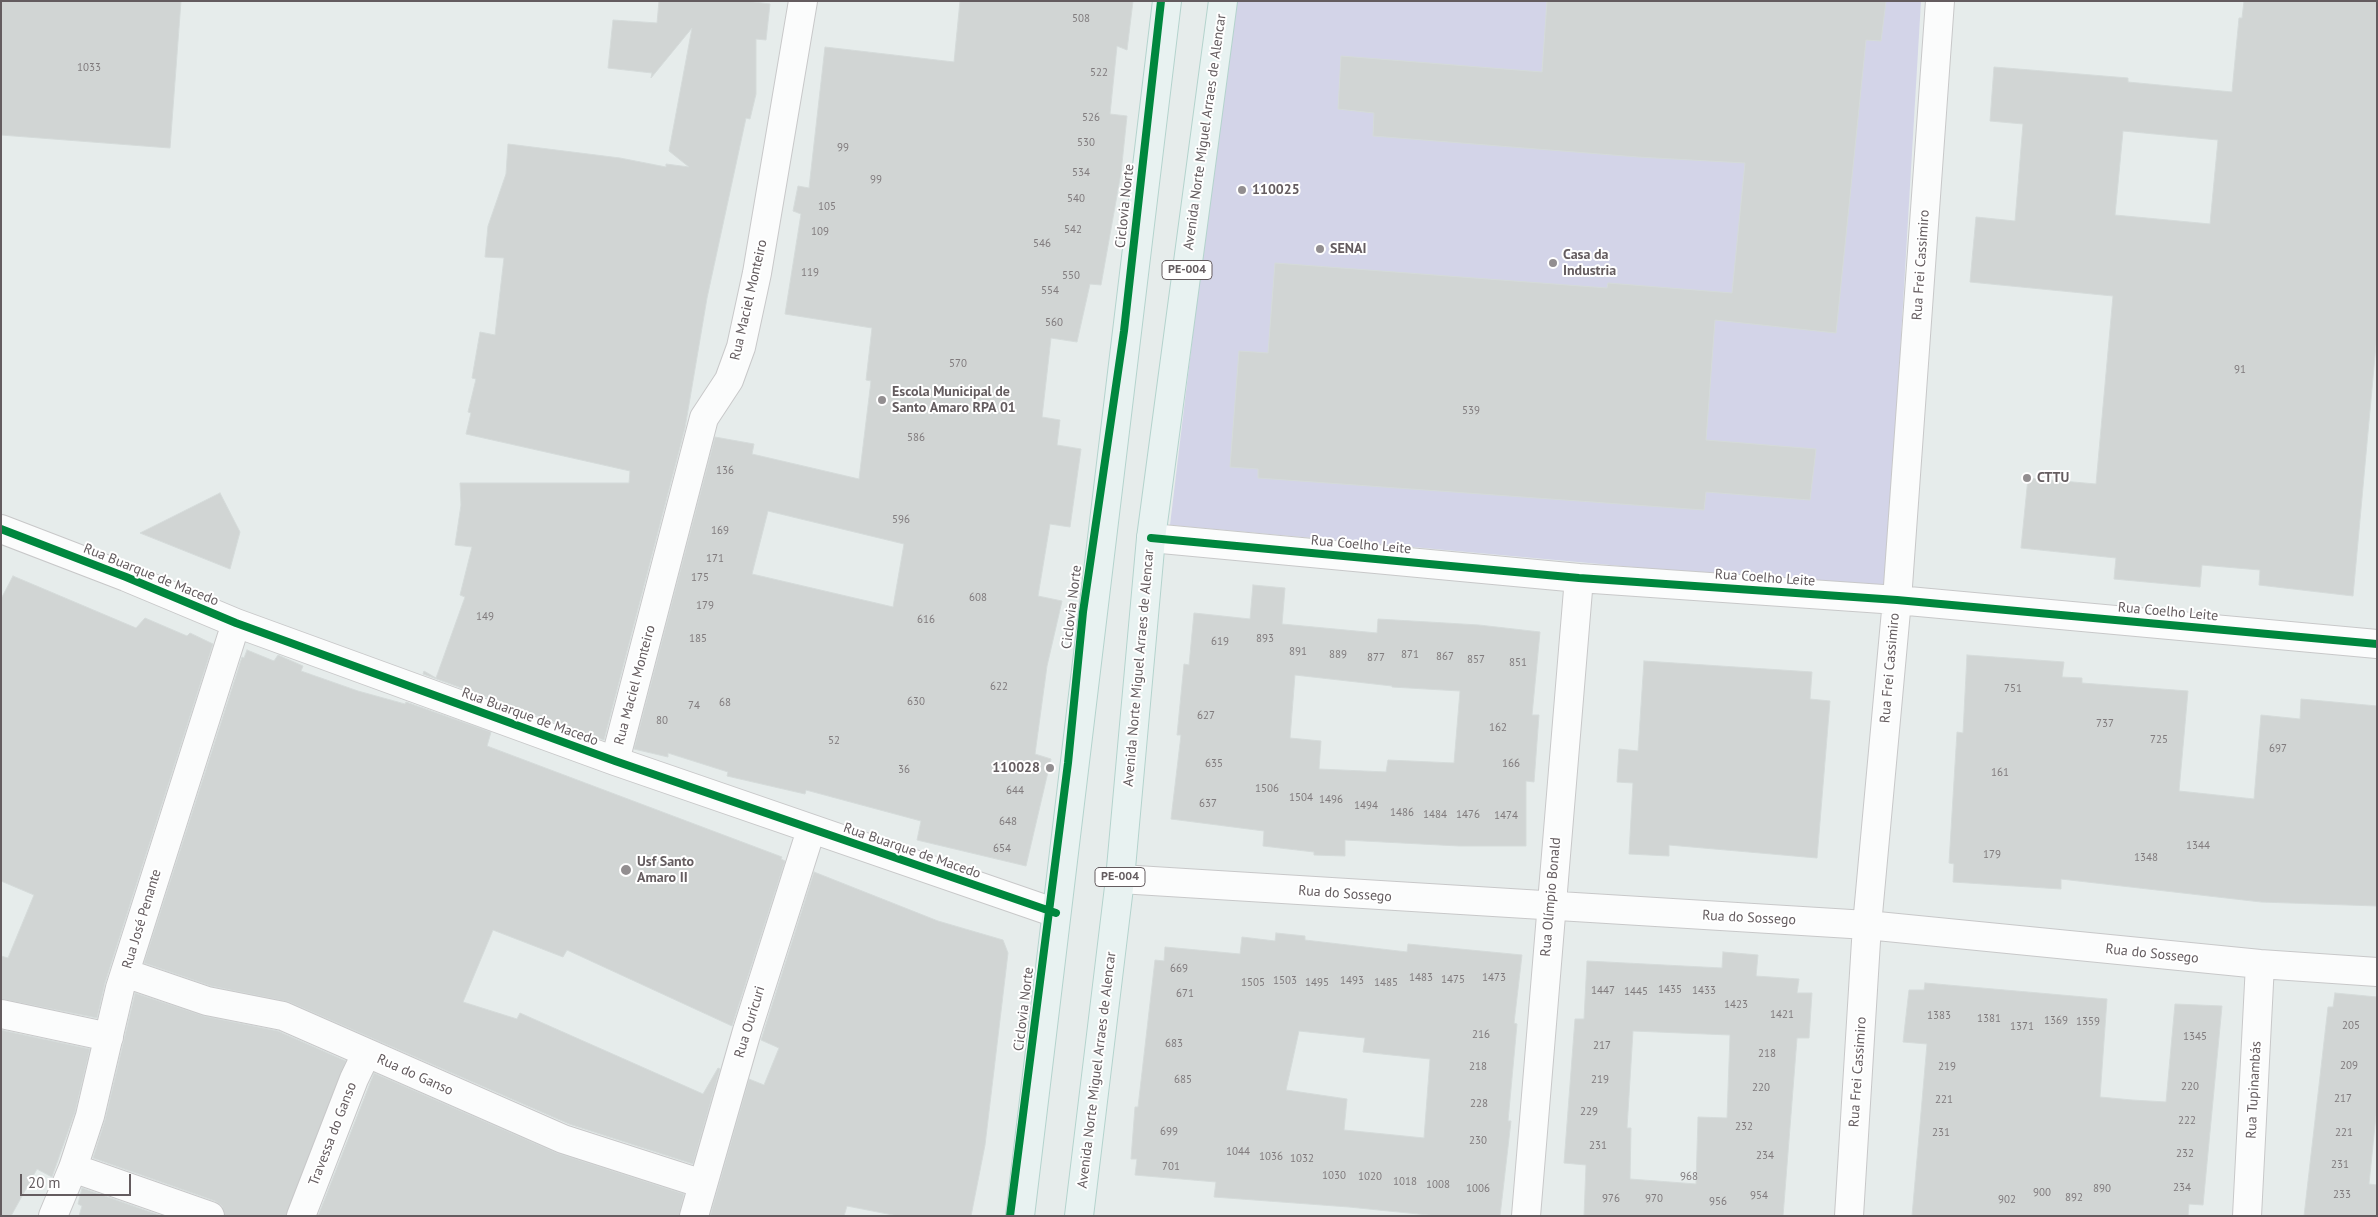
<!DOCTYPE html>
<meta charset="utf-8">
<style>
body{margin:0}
#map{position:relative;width:2378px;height:1217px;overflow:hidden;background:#e6eceb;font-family:"PT Sans",sans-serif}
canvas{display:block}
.frame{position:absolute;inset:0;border:2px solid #645c5f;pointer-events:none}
.scale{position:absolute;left:20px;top:1174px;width:111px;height:22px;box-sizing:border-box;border:2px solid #645c5f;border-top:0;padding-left:6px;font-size:15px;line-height:18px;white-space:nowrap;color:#645c5f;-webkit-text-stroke:4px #fff;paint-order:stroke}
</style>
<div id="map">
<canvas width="2378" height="1217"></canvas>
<div class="frame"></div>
<div class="scale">20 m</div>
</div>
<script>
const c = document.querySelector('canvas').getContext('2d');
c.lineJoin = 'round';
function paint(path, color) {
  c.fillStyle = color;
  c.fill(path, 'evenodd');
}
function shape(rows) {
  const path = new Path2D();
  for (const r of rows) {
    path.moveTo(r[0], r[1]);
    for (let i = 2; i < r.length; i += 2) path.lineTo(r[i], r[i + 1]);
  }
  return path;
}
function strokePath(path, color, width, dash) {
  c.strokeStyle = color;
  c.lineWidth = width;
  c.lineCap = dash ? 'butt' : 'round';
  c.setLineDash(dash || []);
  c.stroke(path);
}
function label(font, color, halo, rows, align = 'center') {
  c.font = font + ' "PT Sans",sans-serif';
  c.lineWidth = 4;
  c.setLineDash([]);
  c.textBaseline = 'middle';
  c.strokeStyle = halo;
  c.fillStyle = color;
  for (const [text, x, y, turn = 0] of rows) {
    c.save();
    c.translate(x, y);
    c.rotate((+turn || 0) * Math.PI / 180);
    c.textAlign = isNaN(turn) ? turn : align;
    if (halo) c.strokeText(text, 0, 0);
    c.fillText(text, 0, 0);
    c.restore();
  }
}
const green = shape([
 [1233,1,1921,1,1886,590,1170,525]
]);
const building = shape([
 [1,1,181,1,170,148,1,135,1,1],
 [659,1,746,1,770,4,766,40,756,39,756,94,750,119,746,118,707,298,685,428,604,740,423,674,424,671,436,678,465,597,460,595,472,547,455,545,461,505,460,483,629,483,630,471,466,434,471,413,468,412,476,379,472,378,480,332,495,335,504,258,485,257,488,226,506,174,508,144,620,158,666,167,666,164,689,167,669,151,692,28,651,78,652,73,608,68,613,20,657,23,659,1],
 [960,1,1133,1,1127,50,1117,46,1110,114,1127,116,1121,173,1101,285,1090,284,1077,342,1051,338,1042,417,1060,420,1057,445,1081,449,1070,527,1050,524,1038,596,1062,601,1047,666,1035,754,1051,759,1026,866,917,840,921,821,806,790,805,794,727,776,728,772,668,753,668,757,634,749,715,437,754,444,752,454,859,479,871,381,866,380,872,328,785,314,801,214,793,211,798,186,809,188,825,47,954,62,960,1],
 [768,511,904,544,893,607,752,574,768,511],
 [1547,1,1886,1,1881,41,1866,40,1836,333,1715,320,1706,440,1816,449,1810,500,1706,492,1704,510,1258,478,1258,469,1230,467,1239,351,1268,353,1275,263,1607,288,1608,283,1732,293,1745,163,1638,157,1373,136,1374,113,1338,109,1341,56,1542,72,1547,1],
 [2244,1,2377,1,2377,334,2353,596,2259,585,2260,570,2202,565,2200,587,2114,579,2116,558,2021,548,2028,478,2096,484,2113,296,1970,282,1976,217,2015,221,2023,124,1990,121,1994,67,2128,78,2128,82,2232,92,2239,18,2242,18,2244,1],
 [2123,131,2218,140,2210,224,2115,215,2123,131],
 [220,493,240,532,230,569,140,533,220,493],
 [13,576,136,628,145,618,187,636,190,633,213,644,105,983,97,1018,1,999,1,956,8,958,34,895,1,881,1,599,13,576],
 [1253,585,1285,588,1282,624,1377,633,1378,619,1479,625,1540,632,1532,715,1539,715,1534,782,1526,781,1526,846,1459,846,1345,840,1345,856,1314,855,1314,852,1263,846,1264,831,1171,819,1181,735,1177,735,1184,664,1189,665,1194,613,1250,619,1253,585],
 [1295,675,1392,686,1392,687,1460,691,1454,763,1388,760,1386,772,1319,769,1321,741,1290,738,1295,675],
 [247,650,274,661,278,655,303,666,301,671,358,691,405,704,406,702,491,732,487,746,782,857,781,859,785,861,732,1026,567,950,563,957,493,930,463,1002,517,1019,520,1013,703,1094,718,1068,720,1069,693,1164,569,1124,289,1002,211,986,144,963,242,657,244,658,247,650],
 [1967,655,2064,662,2062,677,2082,678,2082,683,2188,691,2179,791,2254,799,2261,715,2300,719,2301,699,2377,706,2377,906,2261,902,2061,879,2061,889,1953,882,1954,864,1949,863,1957,732,1963,733,1967,655],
 [1644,661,1812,672,1810,699,1830,701,1817,858,1669,845,1669,856,1629,854,1633,783,1617,782,1619,749,1638,751,1644,661],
 [814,872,938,921,1003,940,1008,953,985,1145,971,1216,898,1216,847,1206,844,1216,710,1216,749,1079,764,1085,779,1048,761,1040,814,872],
 [1276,933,1305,936,1305,940,1407,952,1408,944,1522,955,1514,1023,1517,1024,1508,1121,1511,1121,1500,1216,1438,1216,1349,1207,1214,1197,1216,1182,1135,1175,1137,1159,1131,1159,1135,1107,1138,1107,1155,960,1164,961,1165,947,1240,954,1242,937,1275,941,1276,933],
 [1299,1031,1365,1038,1363,1052,1430,1059,1424,1138,1344,1130,1347,1099,1286,1090,1299,1031],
 [1723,952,1758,955,1756,976,1799,979,1797,993,1812,993,1809,1038,1797,1038,1783,1216,1584,1216,1586,1165,1564,1163,1575,1019,1584,1019,1587,961,1722,968,1723,952],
 [1633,1031,1730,1035,1727,1118,1698,1117,1696,1184,1630,1179,1631,1128,1627,1128,1633,1031],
 [1925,983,2107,999,2100,1097,2132,1100,2166,1102,2175,1004,2222,1006,2203,1205,2189,1204,2188,1216,1912,1216,1927,1044,1903,1042,1909,990,1924,990,1925,983],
 [135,993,204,1016,278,1031,346,1061,286,1216,225,1216,222,1206,215,1201,93,1158,105,1120,135,993],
 [2335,993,2377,997,2377,1106,2369,1184,2377,1185,2377,1216,2304,1216,2328,1007,2333,1007,2335,993],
 [1,1030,90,1049,75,1112,52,1177,37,1169,11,1216,1,1216,1,1030],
 [374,1073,557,1153,684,1194,679,1216,318,1216,374,1073],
 [82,1188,162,1216,79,1216,82,1206,78,1204,82,1188]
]);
const minor = shape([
 [1,529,126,577,236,623,615,761,1056,913],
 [1151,538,1579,578,1897,600,2377,644],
 [615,761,704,418,729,380,741,347,757,273,803,1],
 [1120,879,1867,925,2260,964,2377,972],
 [125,973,207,1001,283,1016,563,1139,703,1184],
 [1,1014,109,1037],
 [73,1168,210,1216],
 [53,1216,73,1168,90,1116,120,988,236,623],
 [301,1216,354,1079,366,1054],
 [694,1216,747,1031,811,830],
 [1526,1216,1579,578],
 [1849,1216,1867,925,1897,600,1940,1],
 [2247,1216,2260,964]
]);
const primary = shape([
 [1020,1216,1167,1],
 [1079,1216,1120,879,1151,538,1223,1]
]);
const cycleway = shape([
 [1,529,126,577,236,623,615,761,1056,913],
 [1151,538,1579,578,1897,600,2377,644],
 [1010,1216,1068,763,1083,612,1124,331,1161,1]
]);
const markers = [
 [1242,190,5,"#928e90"],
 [1320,249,5,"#928e90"],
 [1553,263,5,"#928e90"],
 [882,400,5,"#928e90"],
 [2027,478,5,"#928e90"],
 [1050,768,5,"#928e90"],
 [626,870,6,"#928e90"]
];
const numberNames = [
 ["508",1081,19],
 ["1033",89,68],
 ["522",1099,73],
 ["526",1091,118],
 ["530",1086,143],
 ["99",843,148],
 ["534",1081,173],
 ["99",876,180],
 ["540",1076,199],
 ["105",827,207],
 ["542",1073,230],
 ["109",820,232],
 ["546",1042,244],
 ["119",810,273],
 ["550",1071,276],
 ["554",1050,291],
 ["560",1054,323],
 ["570",958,364],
 ["91",2240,370],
 ["539",1471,411],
 ["586",916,438],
 ["136",725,471],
 ["596",901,520],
 ["169",720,531],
 ["171",715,559],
 ["175",700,578],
 ["608",978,598],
 ["179",705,606],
 ["149",485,617],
 ["616",926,620],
 ["185",698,639],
 ["893",1265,639],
 ["619",1220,642],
 ["891",1298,652],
 ["889",1338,655],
 ["871",1410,655],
 ["867",1445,657],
 ["877",1376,658],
 ["857",1476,660],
 ["851",1518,663],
 ["622",999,687],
 ["751",2013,689],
 ["630",916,702],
 ["68",725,703],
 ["74",694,706],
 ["627",1206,716],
 ["80",662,721],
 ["737",2105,724],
 ["162",1498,728],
 ["725",2159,740],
 ["52",834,741],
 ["697",2278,749],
 ["635",1214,764],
 ["166",1511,764],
 ["36",904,770],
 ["161",2000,773],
 ["1506",1267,789],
 ["644",1015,791],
 ["1504",1301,798],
 ["1496",1331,800],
 ["637",1208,804],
 ["1494",1366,806],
 ["1486",1402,813],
 ["1484",1435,815],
 ["1476",1468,815],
 ["1474",1506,816],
 ["648",1008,822],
 ["1344",2198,846],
 ["654",1002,849],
 ["179",1992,855],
 ["1348",2146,858],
 ["669",1179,969],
 ["1483",1421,978],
 ["1473",1494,978],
 ["1475",1453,980],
 ["1503",1285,981],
 ["1493",1352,981],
 ["1505",1253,983],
 ["1495",1317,983],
 ["1485",1386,983],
 ["1435",1670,990],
 ["1447",1603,991],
 ["1433",1704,991],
 ["1445",1636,992],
 ["671",1185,994],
 ["1423",1736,1005],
 ["1421",1782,1015],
 ["1383",1939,1016],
 ["1381",1989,1019],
 ["1369",2056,1021],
 ["1359",2088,1022],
 ["205",2351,1026],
 ["1371",2022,1027],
 ["216",1481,1035],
 ["1345",2195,1037],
 ["683",1174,1044],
 ["217",1602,1046],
 ["218",1767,1054],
 ["209",2349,1066],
 ["218",1478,1067],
 ["219",1947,1067],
 ["685",1183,1080],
 ["219",1600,1080],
 ["220",2190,1087],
 ["220",1761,1088],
 ["217",2343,1099],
 ["221",1944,1100],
 ["228",1479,1104],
 ["229",1589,1112],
 ["222",2187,1121],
 ["232",1744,1127],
 ["699",1169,1132],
 ["231",1941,1133],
 ["221",2344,1133],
 ["230",1478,1141],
 ["231",1598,1146],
 ["1044",1238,1152],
 ["232",2185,1154],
 ["234",1765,1156],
 ["1036",1271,1157],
 ["1032",1302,1159],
 ["231",2340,1165],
 ["701",1171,1167],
 ["1030",1334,1176],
 ["1020",1370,1177],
 ["968",1689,1177],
 ["1018",1405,1182],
 ["1008",1438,1185],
 ["234",2182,1188],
 ["1006",1478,1189],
 ["890",2102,1189],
 ["900",2042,1193],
 ["233",2342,1195],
 ["954",1759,1196],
 ["892",2074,1198],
 ["976",1611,1199],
 ["970",1654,1199],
 ["902",2007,1200],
 ["956",1718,1202]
];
const shields = [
 [1187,270,50],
 [1120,877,50]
];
const shieldNames = [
 ["PE-004",1187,270],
 ["PE-004",1120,877]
];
const streetNames = [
 ["Avenida Norte Miguel Arraes de Alencar",1205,132,-82],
 ["Ciclovia Norte",1125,206,-84],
 ["Rua Frei Cassimiro",1921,265,-86],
 ["Rua Maciel Monteiro",749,300,-77],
 ["Rua Coelho Leite",1361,545,5],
 ["Rua Buarque de Macedo",151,575,22],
 ["Rua Coelho Leite",1765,578,4],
 ["Ciclovia Norte",1072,607,-83],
 ["Rua Coelho Leite",2168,612,5],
 ["Avenida Norte Miguel Arraes de Alencar",1139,668,-85],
 ["Rua Frei Cassimiro",1890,668,-85],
 ["Rua Maciel Monteiro",635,685,-75],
 ["Rua Buarque de Macedo",530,717,20],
 ["Rua Buarque de Macedo",912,851,19],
 ["Rua do Sossego",1345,894,4],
 ["Rua Olímpio Bonald",1551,897,-85],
 ["Rua do Sossego",1749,918,3],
 ["Rua José Penante",142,919,-73],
 ["Rua do Sossego",2152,954,6],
 ["Ciclovia Norte",1024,1009,-83],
 ["Rua Ouricuri",750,1022,-73],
 ["Avenida Norte Miguel Arraes de Alencar",1097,1070,-83],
 ["Rua Frei Cassimiro",1858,1072,-86],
 ["Rua do Ganso",415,1075,24],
 ["Rua Tupinambás",2254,1090,-87],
 ["Travessa do Ganso",333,1134,-69]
];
const poiNames = [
 ["110025",1252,190],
 ["SENAI",1330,249],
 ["Casa da",1563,255],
 ["Industria",1563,271],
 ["Escola Municipal de",892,392],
 ["Santo Amaro RPA 01",892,408],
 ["CTTU",2037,478],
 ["110028",1040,768,"right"],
 ["Usf Santo",637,862],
 ["Amaro II",637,878]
];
paint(green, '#d3d4e8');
paint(building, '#d1d5d4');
strokePath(building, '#d5dbda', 1);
strokePath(minor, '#c8c8c9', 30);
strokePath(primary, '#b4d3cd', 30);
strokePath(minor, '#fbfcfc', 28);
strokePath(primary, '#e8f2f1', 28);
strokePath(cycleway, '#00873e', 8);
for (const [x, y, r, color] of markers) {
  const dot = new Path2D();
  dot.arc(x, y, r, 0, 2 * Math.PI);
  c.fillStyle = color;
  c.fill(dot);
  strokePath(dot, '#fff', 2);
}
label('11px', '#807b7d', null, numberNames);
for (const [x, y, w] of shields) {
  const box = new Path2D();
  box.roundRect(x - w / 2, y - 9.5, w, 19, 4);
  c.fillStyle = '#fff';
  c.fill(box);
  strokePath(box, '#645c5f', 1);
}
label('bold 12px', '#645c5f', null, shieldNames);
label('14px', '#645c5f', '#fff', streetNames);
label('bold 14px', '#645c5f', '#fff', poiNames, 'left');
</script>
